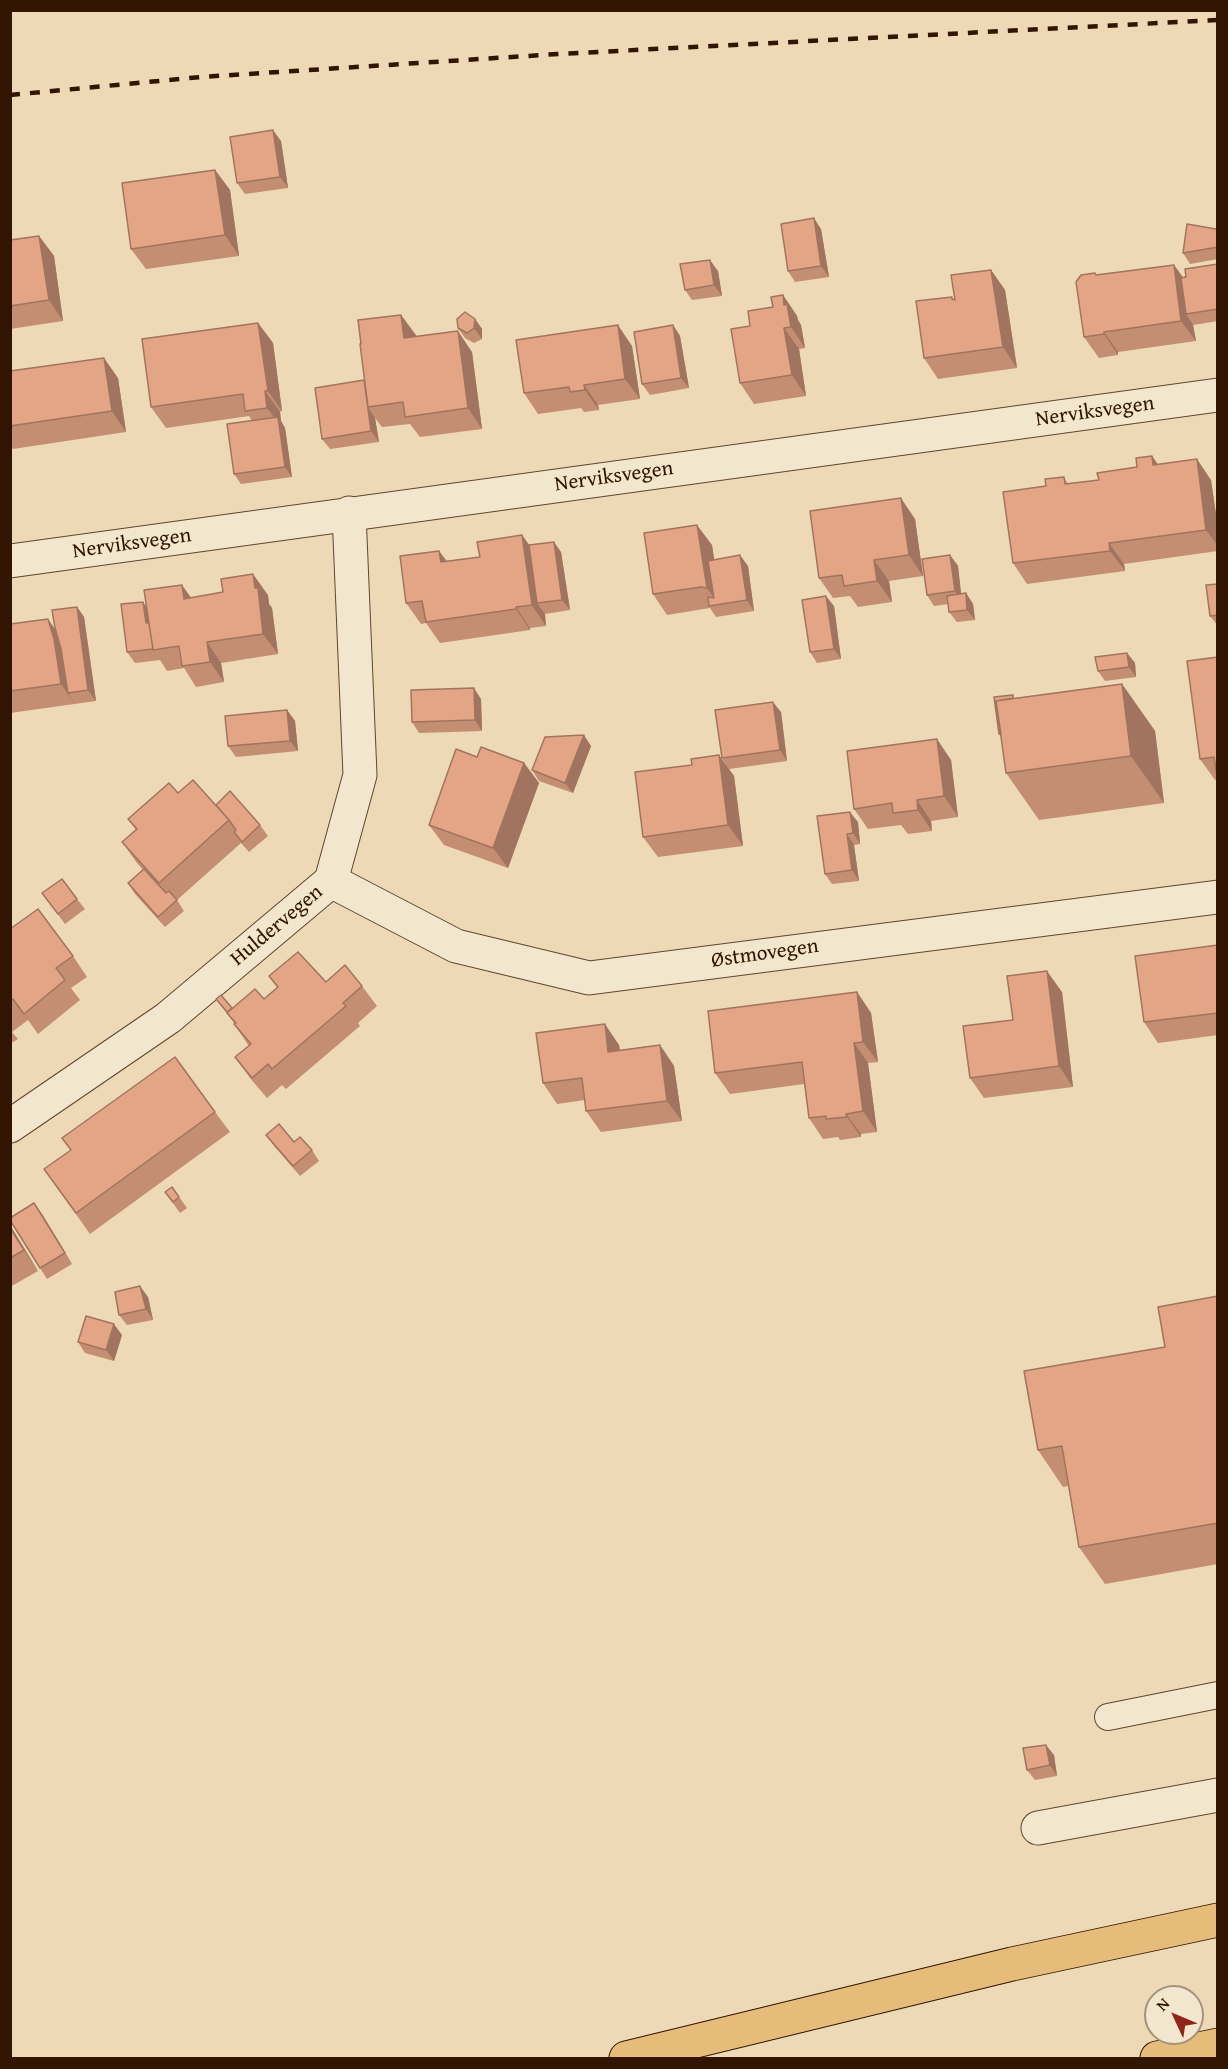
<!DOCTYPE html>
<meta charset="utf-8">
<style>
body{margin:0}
#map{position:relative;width:1228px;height:2069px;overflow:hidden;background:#edd9b5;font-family:"Gentium Book Plus",serif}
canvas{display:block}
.frame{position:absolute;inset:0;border:12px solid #311500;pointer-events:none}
.north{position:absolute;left:1144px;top:1985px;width:60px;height:60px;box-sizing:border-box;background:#f3e6cf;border:2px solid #a5927c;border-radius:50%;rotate:314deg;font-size:16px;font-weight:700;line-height:24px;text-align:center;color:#311500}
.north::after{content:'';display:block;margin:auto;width:21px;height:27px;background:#8f2418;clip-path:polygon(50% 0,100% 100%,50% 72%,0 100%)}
</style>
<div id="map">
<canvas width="1228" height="2069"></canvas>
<div class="frame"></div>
<div class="north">N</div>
</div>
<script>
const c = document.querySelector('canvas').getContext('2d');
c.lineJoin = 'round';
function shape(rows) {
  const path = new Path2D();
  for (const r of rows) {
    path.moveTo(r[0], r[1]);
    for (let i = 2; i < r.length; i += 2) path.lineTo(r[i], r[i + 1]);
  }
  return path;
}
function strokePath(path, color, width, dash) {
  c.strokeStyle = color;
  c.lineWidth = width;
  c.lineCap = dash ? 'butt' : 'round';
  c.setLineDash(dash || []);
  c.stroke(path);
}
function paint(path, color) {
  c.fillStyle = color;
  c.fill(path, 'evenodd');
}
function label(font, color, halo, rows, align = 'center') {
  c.font = font + ' "Gentium Book Plus",serif';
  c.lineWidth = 6;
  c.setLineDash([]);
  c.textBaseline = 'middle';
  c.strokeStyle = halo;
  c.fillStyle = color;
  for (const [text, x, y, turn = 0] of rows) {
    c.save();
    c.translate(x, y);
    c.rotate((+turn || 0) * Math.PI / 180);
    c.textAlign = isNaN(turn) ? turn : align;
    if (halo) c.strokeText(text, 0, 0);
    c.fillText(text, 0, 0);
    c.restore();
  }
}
const service = shape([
 [1108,1717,1218,1695]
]);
const minor = shape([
 [10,561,1218,395],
 [331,881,456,946,589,978,1218,897],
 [10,1126,168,1018,331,881,360,775,349,513],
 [1038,1828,1218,1795]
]);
const trunk = shape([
 [626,2058,1012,1964,1218,1920],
 [1157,2058,1218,2045]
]);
const rail = shape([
 [10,95,201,77,558,54,1218,20]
]);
const wall = shape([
 [281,141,288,188,245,194,237,183],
 [215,170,230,190,239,256,146,269,131,249],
 [821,229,829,277,795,282,788,271],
 [1218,232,1218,259,1190,264,1183,253],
 [39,236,54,256,63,321,10,329,10,240],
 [1218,264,1218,321,1193,325,1196,341,1118,352,1118,355,1099,358,1084,337,1095,273,1097,275,1174,265,1183,277],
 [991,270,1005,290,1017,368,938,379,924,358,954,300],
 [718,271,722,296,692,300,685,290],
 [783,295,797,316,798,320,801,325,805,348,799,349,806,396,754,404,740,383,750,326,773,307],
 [401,315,416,337,472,352,482,429,420,437,410,424,382,427,375,418,379,442,330,449,322,439,364,380],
 [475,319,482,329,482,339,474,343,465,338,458,328],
 [258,323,273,343,282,411,280,412,281,421,285,428,292,477,241,484,234,474,252,421,249,416,166,428,151,407],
 [673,325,680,336,689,388,650,395,642,384],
 [632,346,640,399,598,405,599,410,584,412,581,408,538,414,524,393],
 [10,371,118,378,126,432,13,449,10,444],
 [1152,456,1158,465,1211,480,1218,528,1218,551,1124,564,1125,571,1027,584,1013,563,1046,486,1064,477,1068,484,1099,480,1137,467],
 [915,519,923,576,889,581,892,602,858,607,850,596,833,598,819,578],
 [522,535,529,545,561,552,570,610,545,614,546,626,530,628,530,630,440,643,426,623,421,624,406,603,439,551,447,561,480,557],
 [712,545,714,560,748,566,754,611,716,617,710,608,667,615,653,594],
 [950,555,958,566,961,594,966,593,973,604,975,620,957,622,949,612,948,604,934,606,927,595],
 [1218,584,1218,626,1210,616],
 [268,595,269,604,272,608,278,654,221,663,224,682,196,687,184,668,167,671,160,660,135,663,127,652,143,602,146,607,191,598],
 [834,606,841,659,817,663,810,652],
 [77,607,84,617,96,701,10,713,10,624,55,628],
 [1127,653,1135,663,1136,677,1105,681,1098,671],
 [1218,657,1217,779,1215,780,1200,759],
 [1122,684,1155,731,1164,803,1039,820,1006,773,1001,737,999,734,1015,698],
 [481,699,482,731,419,733,412,722],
 [287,710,295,721,298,751,236,757,228,746],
 [781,712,787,761,729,769,722,758],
 [591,746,573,793,539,781,532,770],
 [719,755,734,776,743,846,658,857,643,837,692,765],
 [477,757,524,763,539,783,508,868,444,845,429,825],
 [951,760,958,817,931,821,932,831,908,834,901,825,868,829,854,809],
 [178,793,216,805,260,825,268,836,249,852,241,843,177,900,184,911,165,927,135,894,128,883,143,870,137,863,122,842,136,830,128,819],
 [817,816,858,822,860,844,854,845,859,881,832,884,825,874],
 [42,893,77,899,85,909,65,924],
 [10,929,73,956,87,977,71,988,80,1000,38,1034,28,1020,12,1032,18,1039,10,1044],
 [1218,945,1218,1035,1158,1043,1144,1022],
 [269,976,362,986,377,1006,358,1023,360,1026,286,1089,282,1085,267,1098,250,1078,235,1057,249,1046,234,1024,234,1023,216,999,232,1008,264,999,277,987],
 [857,992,871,1013,878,1062,868,1063,877,1132,861,1134,861,1137,840,1140,838,1137,823,1139,809,1118,804,1084,730,1094,715,1073],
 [1062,992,1073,1087,984,1098,970,1078,1013,1020],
 [619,1045,620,1050,660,1045,674,1066,682,1121,601,1132,586,1111,585,1100,557,1104,543,1083],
 [215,1112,230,1132,90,1234,44,1169],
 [266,1135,294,1142,312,1150,319,1161,300,1176,274,1146],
 [172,1187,187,1208,180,1213,165,1192],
 [42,1214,72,1264,47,1279,40,1268],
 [10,1225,38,1271,10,1287],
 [1218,1296,1218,1564,1105,1584,1079,1547,1068,1486,1063,1487,1038,1450,1165,1347],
 [148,1297,153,1320,127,1325,119,1315],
 [122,1335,114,1361,85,1353,78,1342],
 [1054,1755,1057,1776,1035,1780,1027,1770]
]);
const shadedWall = shape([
 [273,130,281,141,288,188,280,177],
 [215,170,230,190,239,256,225,235],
 [814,218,821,229,829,277,821,266],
 [39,236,54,256,63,321,49,300],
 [710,260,718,271,722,296,714,285],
 [1174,265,1188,285,1186,314,1193,325,1196,341,1181,321],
 [991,270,1005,290,1017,368,1003,347],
 [783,295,797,316,798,320,801,325,805,348,791,327,784,305],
 [401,315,416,335,419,359,404,338],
 [475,319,482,329,482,339,474,328],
 [258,323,273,343,282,411,268,391],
 [618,325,632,346,640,399,625,379],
 [673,325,680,336,689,388,681,378],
 [784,328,799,349,806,396,792,375],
 [458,331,472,352,482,429,468,408],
 [1104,332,1118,352,1118,355,1104,334],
 [104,358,118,378,126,432,112,411],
 [364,380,368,407,375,418,379,442,371,431],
 [584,385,598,405,599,410,585,390],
 [265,391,280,412,281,421,285,428,292,477,285,467,279,424,267,408],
 [1152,456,1166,476,1153,465],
 [1197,459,1211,480,1218,528,1218,546,1206,530],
 [901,498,915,519,923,576,909,555],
 [697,525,712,545,721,604,719,605,707,588],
 [522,535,537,556,537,603,545,614,546,626,532,605],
 [554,542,561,552,570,610,562,600],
 [1109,543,1124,564,1125,571,1110,551],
 [439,551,453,571,441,562],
 [740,555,748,566,754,611,747,600],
 [950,555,958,566,962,602,955,591],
 [874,560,889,581,892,602,877,581],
 [253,574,268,595,269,604,272,608,278,654,263,634],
 [182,585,197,606,184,599],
 [966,593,973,604,975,620,967,610],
 [826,596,834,606,841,659,834,649],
 [143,602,150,612,153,634,146,623],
 [77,607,84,617,96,701,88,690],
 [516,607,530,628,530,630,516,609],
 [48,619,62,639,68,693,75,704,61,684],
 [207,642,221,663,224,682,210,662],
 [1127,653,1135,663,1136,677,1129,667],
 [1122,684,1155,731,1164,803,1131,756],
 [474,688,481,699,482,731,475,720],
 [773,702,781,712,787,761,780,750],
 [287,710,295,721,298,751,290,741],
 [584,735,591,746,573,793,565,783],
 [937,739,951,760,958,817,944,796],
 [719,755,734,776,743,846,728,825],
 [524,763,539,783,508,868,493,848],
 [917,800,931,821,932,831,918,810],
 [850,812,858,822,860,844,853,833],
 [847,834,854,845,859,881,852,870],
 [1047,971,1062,992,1073,1087,1059,1066],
 [857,992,871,1013,878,1062,863,1042],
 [605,1024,619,1045,623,1072,608,1052],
 [854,1043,868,1063,877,1132,863,1111],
 [660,1045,674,1066,682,1121,667,1101],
 [846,1114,861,1134,861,1137,847,1117],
 [34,1203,42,1214,72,1264,65,1253],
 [10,1225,38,1271,24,1250,10,1228],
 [140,1286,148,1297,153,1320,146,1309],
 [114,1324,122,1335,114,1361,106,1350],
 [1046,1745,1054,1755,1057,1776,1050,1765]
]);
const building = shape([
 [273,130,280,177,237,183,230,137,273,130],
 [215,170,225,235,131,249,122,183,215,170],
 [814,218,821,266,788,271,781,224,814,218],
 [1187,224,1216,229,1218,232,1218,247,1183,253,1187,224],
 [39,236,49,300,10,306,10,240,39,236],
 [710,260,714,285,685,290,680,264,710,260],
 [1218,264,1218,309,1186,314,1181,278,1186,277,1185,269,1218,264],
 [1174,265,1181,321,1104,332,1104,334,1084,337,1076,282,1081,275,1095,273,1096,275,1174,265],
 [991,270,1003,347,924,358,916,301,952,297,952,299,955,300,951,275,991,270],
 [783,295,784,305,787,304,791,327,784,328,792,375,740,383,731,329,750,326,748,311,773,307,771,297,783,295],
 [465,312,475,319,474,328,467,333,458,328,457,319,465,312],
 [401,315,404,338,458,331,468,408,405,417,403,402,368,407,360,344,361,344,358,320,401,315],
 [258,323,268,391,265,391,267,408,245,411,243,394,151,407,142,339,258,323],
 [618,325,625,379,584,385,585,390,570,392,569,387,524,393,516,340,618,325],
 [673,325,681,378,642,384,634,332,673,325],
 [104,358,112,411,10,426,10,371,104,358],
 [364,380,371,431,322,439,315,388,364,380],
 [278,417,285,467,234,474,227,424,278,417],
 [1152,456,1153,465,1197,459,1206,530,1109,543,1110,551,1013,563,1003,492,1046,486,1045,479,1064,477,1065,484,1099,480,1097,473,1137,467,1136,458,1152,456],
 [901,498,909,555,874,560,877,581,844,586,842,575,819,578,810,511,901,498],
 [697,525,707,588,701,587,653,594,644,533,697,525],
 [522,535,532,605,516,607,516,609,426,622,422,601,406,603,400,556,439,551,441,562,480,557,477,542,522,535],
 [554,542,562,600,537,603,529,545,554,542],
 [740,555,747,600,709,606,708,597,714,598,708,561,740,555],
 [950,555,955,591,927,595,922,559,950,555],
 [253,574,255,588,258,588,263,634,207,642,210,662,182,666,179,646,153,650,144,590,182,585,184,599,223,592,221,579,253,574],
 [1218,584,1218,615,1210,616,1206,585,1218,584],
 [966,593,967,610,949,612,947,596,966,593],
 [826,596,834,649,810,652,802,600,826,596],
 [143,602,146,623,149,623,153,649,127,652,121,604,143,602],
 [77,607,88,690,68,693,61,649,55,628,52,610,77,607],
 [48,619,54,639,61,684,10,691,10,624,48,619],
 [1127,653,1129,667,1098,671,1095,657,1127,653],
 [1218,657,1218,783,1214,757,1200,759,1187,661,1218,657],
 [1122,684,1131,756,1006,773,996,701,1122,684],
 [474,688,475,720,412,722,411,690,474,688],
 [1013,695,1013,698,996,701,1001,734,999,734,994,697,1013,695],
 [773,702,780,750,722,758,715,710,773,702],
 [287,710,290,741,228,746,225,716,287,710],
 [584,735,565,783,532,770,545,737,584,735],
 [937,739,944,796,917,800,918,810,893,813,892,803,854,809,847,751,937,739],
 [481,747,524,763,493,848,429,825,456,749,477,757,481,747],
 [719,755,728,825,643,837,635,772,692,765,691,759,719,755],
 [193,780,229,820,159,883,122,842,137,829,128,819,169,783,178,793,193,780],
 [230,791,260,825,242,842,234,832,236,830,229,820,216,805,230,791],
 [850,812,853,833,847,834,852,870,825,874,817,816,850,812],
 [144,869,166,893,169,891,177,900,158,917,128,883,144,869],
 [62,879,77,899,58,914,42,893,62,879],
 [38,909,73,956,56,968,65,980,24,1014,13,999,10,1001,10,929,38,909],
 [1218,945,1218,1013,1144,1022,1135,956,1218,945],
 [298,952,326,982,345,965,362,986,343,1003,346,1006,272,1069,268,1064,252,1078,235,1057,251,1044,234,1024,236,1023,227,1013,255,989,264,999,278,987,269,976,298,952],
 [1047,971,1059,1066,970,1078,963,1026,1013,1020,1007,976,1047,971],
 [857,992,863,1042,854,1043,863,1111,846,1114,847,1117,826,1119,826,1116,809,1118,802,1062,715,1073,708,1011,857,992],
 [221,995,232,1008,227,1012,216,999,221,995],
 [605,1024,608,1052,660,1045,667,1101,586,1111,582,1078,543,1083,536,1033,605,1024],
 [175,1057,215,1112,76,1213,44,1169,71,1150,62,1138,175,1057],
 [279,1124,294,1142,300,1137,312,1150,293,1166,266,1135,279,1124],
 [172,1187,179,1197,173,1202,165,1192,172,1187],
 [34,1203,65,1253,40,1268,10,1220,10,1218,34,1203],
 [10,1228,24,1250,10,1258,10,1228],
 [140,1286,146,1309,119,1315,115,1292,140,1286],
 [1218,1296,1218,1523,1079,1547,1062,1446,1038,1450,1024,1371,1165,1347,1158,1307,1218,1296],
 [86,1316,114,1324,106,1350,78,1342,86,1316],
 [1046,1745,1050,1765,1027,1770,1023,1748,1046,1745]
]);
const streetNames = [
 ["Nerviksvegen",1095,412,-8],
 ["Nerviksvegen",614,477,-8],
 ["Nerviksvegen",132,544,-8],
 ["Huldervegen",277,926,-40],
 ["Østmovegen",765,954,-8]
];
strokePath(service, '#60462d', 28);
strokePath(minor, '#60462d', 35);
strokePath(trunk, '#311500', 35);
strokePath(service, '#f3e6cf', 26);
strokePath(minor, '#f3e6cf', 33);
strokePath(trunk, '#e6bc7a', 33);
strokePath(rail, '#311500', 4.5, [10, 10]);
paint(wall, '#c48e73');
paint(shadedWall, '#a0745e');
paint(building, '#e4a586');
strokePath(building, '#a0745e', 1.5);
label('21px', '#311500', '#f3e6cf', streetNames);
</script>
